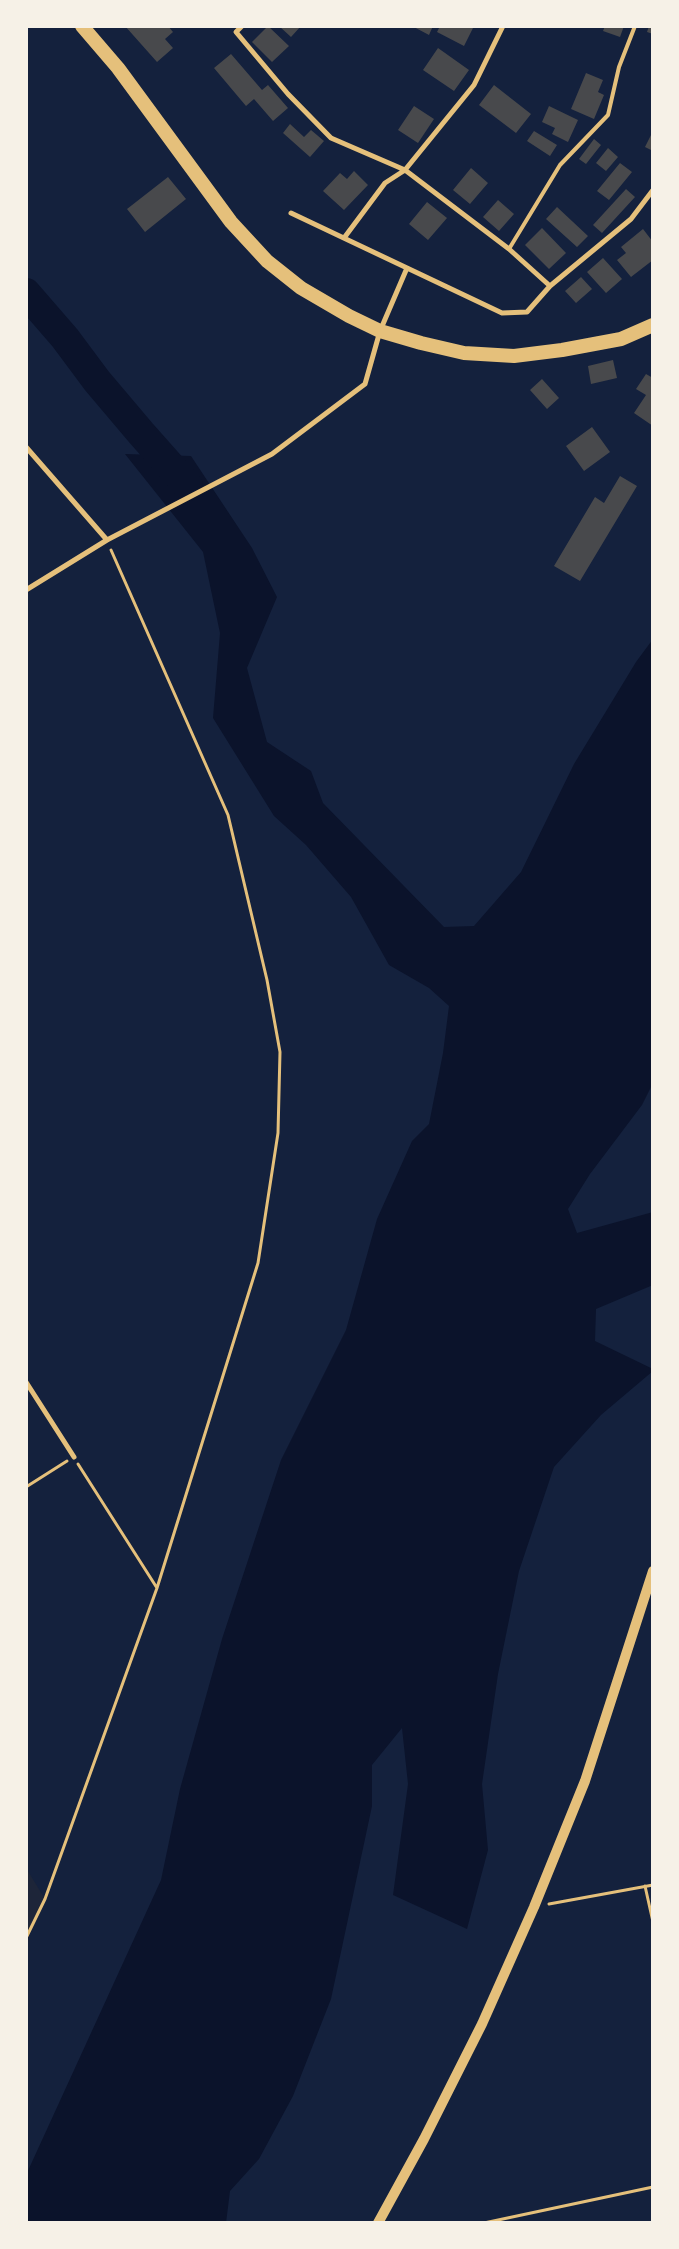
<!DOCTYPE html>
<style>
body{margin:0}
#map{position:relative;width:679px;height:2249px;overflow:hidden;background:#14213d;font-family:Quicksand,sans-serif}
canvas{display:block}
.frame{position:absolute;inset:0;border:28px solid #f6f1e7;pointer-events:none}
</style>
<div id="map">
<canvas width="679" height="2249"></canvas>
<div class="frame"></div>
</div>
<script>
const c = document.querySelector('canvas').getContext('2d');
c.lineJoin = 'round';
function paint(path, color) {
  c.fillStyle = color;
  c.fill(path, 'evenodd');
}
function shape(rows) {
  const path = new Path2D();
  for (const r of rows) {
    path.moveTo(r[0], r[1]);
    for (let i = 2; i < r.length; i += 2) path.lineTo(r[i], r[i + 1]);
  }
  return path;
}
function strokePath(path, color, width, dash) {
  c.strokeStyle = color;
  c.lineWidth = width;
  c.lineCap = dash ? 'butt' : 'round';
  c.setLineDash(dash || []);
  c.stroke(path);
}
const green = shape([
 [26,1868,45,1899,26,1938]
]);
const water = shape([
 [125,454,191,456,252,548,277,597,247,668,267,742,311,771,323,803,444,927,474,926,521,872,574,764,636,662,653,639,653,1083,642,1105,590,1174,568,1209,577,1233,653,1212,653,1285,596,1309,595,1341,653,1369,653,1371,601,1415,554,1467,519,1571,498,1674,482,1784,488,1850,467,1929,393,1895,408,1784,402,1728,372,1765,372,1806,331,1999,293,2096,259,2159,230,2191,226,2223,26,2223,26,2175,161,1880,180,1789,222,1639,281,1460,346,1330,377,1219,412,1141,429,1124,443,1053,449,1006,429,988,389,965,351,897,306,845,274,816,213,718,220,633,203,552]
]);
const river = shape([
 [26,293,65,338,97,381,141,433,188,486]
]);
const building = shape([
 [125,26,168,26,173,32,165,39,173,48,157,62],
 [268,26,289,46,272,62,252,42],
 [279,26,301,26,291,37],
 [412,26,433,26,429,35],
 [440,26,474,26,464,46,437,32],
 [605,26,624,26,620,37,603,31],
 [649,26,653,26,653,34,647,32],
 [438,48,469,70,454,91,423,70],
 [231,54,262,90,268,85,288,108,273,121,254,99,246,106,214,68],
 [586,73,603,80,598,92,604,95,594,119,571,109],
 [494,85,531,114,516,133,479,105],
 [414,106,434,119,418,143,398,130],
 [549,106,578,120,568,142,552,134,555,128,542,122],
 [290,124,304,137,311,130,324,141,310,157,283,133],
 [534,131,557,145,550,156,527,141],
 [653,131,653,151,645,147],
 [594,139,601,145,586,164,579,159],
 [608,148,618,157,606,171,596,163],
 [620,163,632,172,609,200,597,191],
 [471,168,488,183,470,204,453,190],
 [354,171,368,185,344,210,323,191,340,173,347,179],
 [168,177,186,199,145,232,127,209],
 [626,189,635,197,602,233,593,225],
 [498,200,514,214,499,231,483,217],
 [427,202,447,218,428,240,409,224],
 [557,207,588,236,577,247,546,219],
 [542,228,566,253,549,269,525,245],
 [643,229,653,242,653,260,631,277,617,260,626,253,621,247],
 [603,258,622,279,606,293,587,272],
 [581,277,592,289,576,303,565,291],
 [613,360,617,378,591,384,588,366],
 [646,374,653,378,653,426,634,413,646,395,636,389],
 [542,379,559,398,547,409,530,390],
 [592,427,610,452,584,471,566,446],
 [620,476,637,486,580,581,554,566,595,497,604,503]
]);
const path = shape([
 [78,1464,157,1588],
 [26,1487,67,1461],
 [645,1886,653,1922],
 [549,1904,653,1885],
 [26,1938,45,1899,157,1588,258,1263,278,1133,280,1052,267,980,228,815,111,550],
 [484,2223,653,2187]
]);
const service = shape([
 [509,249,560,165,608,115,619,67,635,26]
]);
const minor = shape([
 [242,26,236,32,288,94,331,138,405,170,509,249,550,286],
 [291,213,502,313,527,312,550,286,631,219,653,190],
 [344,238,385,183,405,170,474,85,503,26],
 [26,447,107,540],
 [26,590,107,540,272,454,365,384,380,331,407,268],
 [26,1382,74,1457]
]);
const secondary = shape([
 [378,2223,424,2139,482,2024,534,1907,585,1781,653,1571]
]);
const trunk = shape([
 [82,26,118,68,231,222,267,261,301,288,349,316,380,331,421,343,464,353,514,356,562,350,621,339,653,325]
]);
paint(green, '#1d2539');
paint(water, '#0b132b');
strokePath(river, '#0b132b', 30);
paint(building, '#48494c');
strokePath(path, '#e5c07b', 3);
strokePath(service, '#e5c07b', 4);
strokePath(minor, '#e5c07b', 5);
strokePath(secondary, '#e5c07b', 10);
strokePath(trunk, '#e5c07b', 14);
</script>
